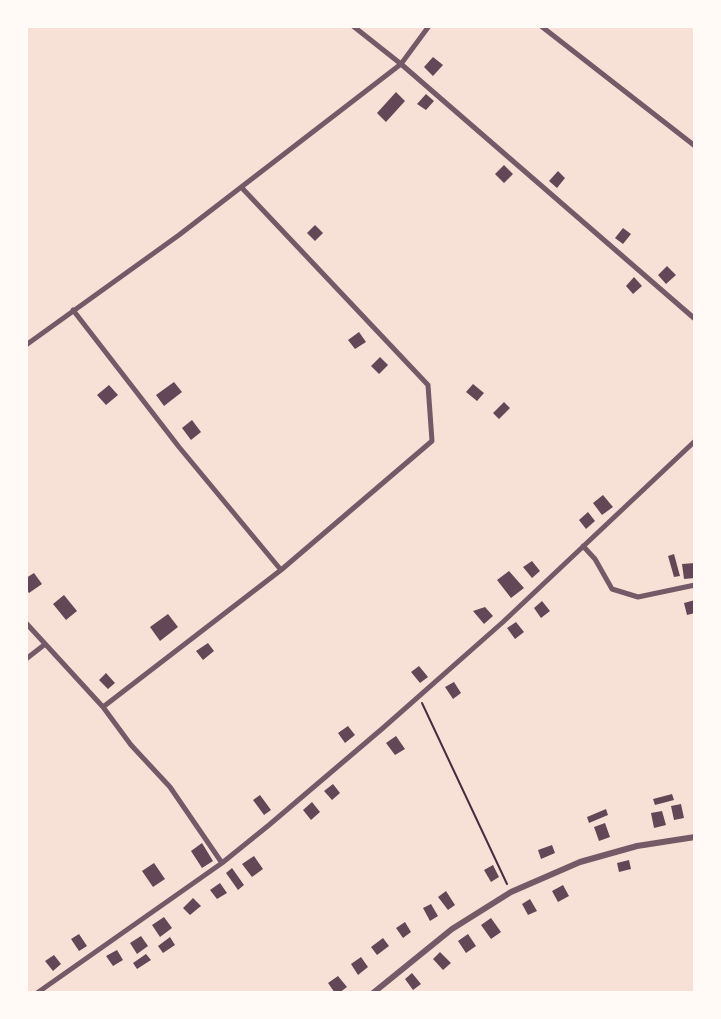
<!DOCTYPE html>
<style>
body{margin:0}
#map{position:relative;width:721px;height:1019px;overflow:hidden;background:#f7e1d7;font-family:"Noto Sans",sans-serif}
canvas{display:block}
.frame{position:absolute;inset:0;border:28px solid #fffaf5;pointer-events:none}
</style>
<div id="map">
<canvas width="721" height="1019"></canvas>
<div class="frame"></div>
</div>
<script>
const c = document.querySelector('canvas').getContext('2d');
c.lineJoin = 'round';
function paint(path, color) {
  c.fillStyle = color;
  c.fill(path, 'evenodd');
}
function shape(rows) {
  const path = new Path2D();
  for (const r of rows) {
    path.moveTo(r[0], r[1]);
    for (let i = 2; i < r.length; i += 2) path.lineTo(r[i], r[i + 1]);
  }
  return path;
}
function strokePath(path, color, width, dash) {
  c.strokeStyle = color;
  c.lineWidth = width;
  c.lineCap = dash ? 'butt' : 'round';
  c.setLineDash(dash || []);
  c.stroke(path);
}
const building = shape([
 [433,57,443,65,433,76,424,67],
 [396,92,405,101,386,122,377,113],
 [426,94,434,101,426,110,417,104],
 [504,165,513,174,504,183,495,174],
 [558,171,565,178,557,188,549,181],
 [315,225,323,233,315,241,307,233],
 [623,228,631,234,623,244,615,238],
 [667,266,676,275,666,284,658,275],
 [634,277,642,286,633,294,626,286],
 [359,332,366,342,355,349,348,340],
 [380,357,388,365,379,374,371,366],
 [174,382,182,392,164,406,156,395],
 [473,384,484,393,477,401,466,392],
 [109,385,118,395,106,405,97,395],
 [504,402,510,408,499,419,493,413],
 [192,420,201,432,191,440,182,428],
 [603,495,613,507,602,515,593,503],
 [588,512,595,521,586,529,579,520],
 [674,554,680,576,674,577,668,556],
 [532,561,540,571,532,578,523,567],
 [695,563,695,578,684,579,682,564],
 [509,571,524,588,511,598,497,580],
 [34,573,42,584,29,593,26,589,26,578],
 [64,595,77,611,66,620,53,604],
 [695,600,695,613,687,615,684,603],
 [542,601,550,611,541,618,534,608],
 [485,607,493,616,484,624,473,611],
 [168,614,178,627,160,641,150,627],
 [516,622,524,632,515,639,507,628],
 [208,643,214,651,203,660,196,651],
 [419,666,428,677,420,683,411,672],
 [106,673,115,683,108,689,99,680],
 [454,682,461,693,453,699,445,687],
 [348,726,355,735,345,743,338,733],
 [396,736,405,749,395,755,386,743],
 [333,784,340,793,332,800,324,791],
 [672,794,674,800,655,805,653,799],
 [260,795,271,810,264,815,253,800],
 [312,802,320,812,311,820,303,810],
 [681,804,684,818,674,820,671,806],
 [606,809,608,815,589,823,587,817],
 [662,811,666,825,654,828,651,813],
 [605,823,610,837,599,841,594,827],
 [202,843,213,861,202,868,191,851],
 [552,845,555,853,541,859,538,850],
 [254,856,263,869,252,877,242,864],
 [629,860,631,869,619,872,617,863],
 [154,863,165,879,153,887,142,871],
 [493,865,499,877,491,882,484,870],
 [232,868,244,885,238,890,226,873],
 [220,883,227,893,217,899,210,890],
 [563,885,569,896,558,902,552,891],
 [446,891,455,905,448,910,438,897],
 [193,898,201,906,190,915,183,908],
 [530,899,537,911,528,915,522,904],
 [431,904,438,916,430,921,423,908],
 [164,917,172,928,160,937,152,925],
 [491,918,501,932,491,939,481,925],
 [405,922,411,932,403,938,396,928],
 [79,934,87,946,79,951,71,939],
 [468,934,476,946,466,953,458,941],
 [141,936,148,946,137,954,130,943],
 [170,937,175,945,163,953,158,946],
 [383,938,389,946,377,955,371,947],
 [117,950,123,960,113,966,106,956],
 [440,952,451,963,443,970,433,959],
 [146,954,151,960,137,969,133,963],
 [54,955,61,964,53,971,45,961],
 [361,957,368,967,358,975,351,964],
 [412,973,421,984,413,990,405,979],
 [338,976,347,987,339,993,335,993,328,983]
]);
const path = shape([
 [422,703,507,884]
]);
const minor = shape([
 [353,26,401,64,695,319],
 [541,26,695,146],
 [73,310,179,447,281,570],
 [26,345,179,235,401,64,429,26],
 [583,546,595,559,612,589,638,597,695,585],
 [26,623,103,707,281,570,432,441,428,385,242,188],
 [26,659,44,645],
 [103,707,131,745,170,787,222,863],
 [37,993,222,863,269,825,383,728,503,622,695,441]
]);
const tertiary = shape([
 [373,993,452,929,511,892,580,862,637,846,695,837]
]);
paint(building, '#644757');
strokePath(path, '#4a2c40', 2);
strokePath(minor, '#755966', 5);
strokePath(tertiary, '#755966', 6);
</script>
